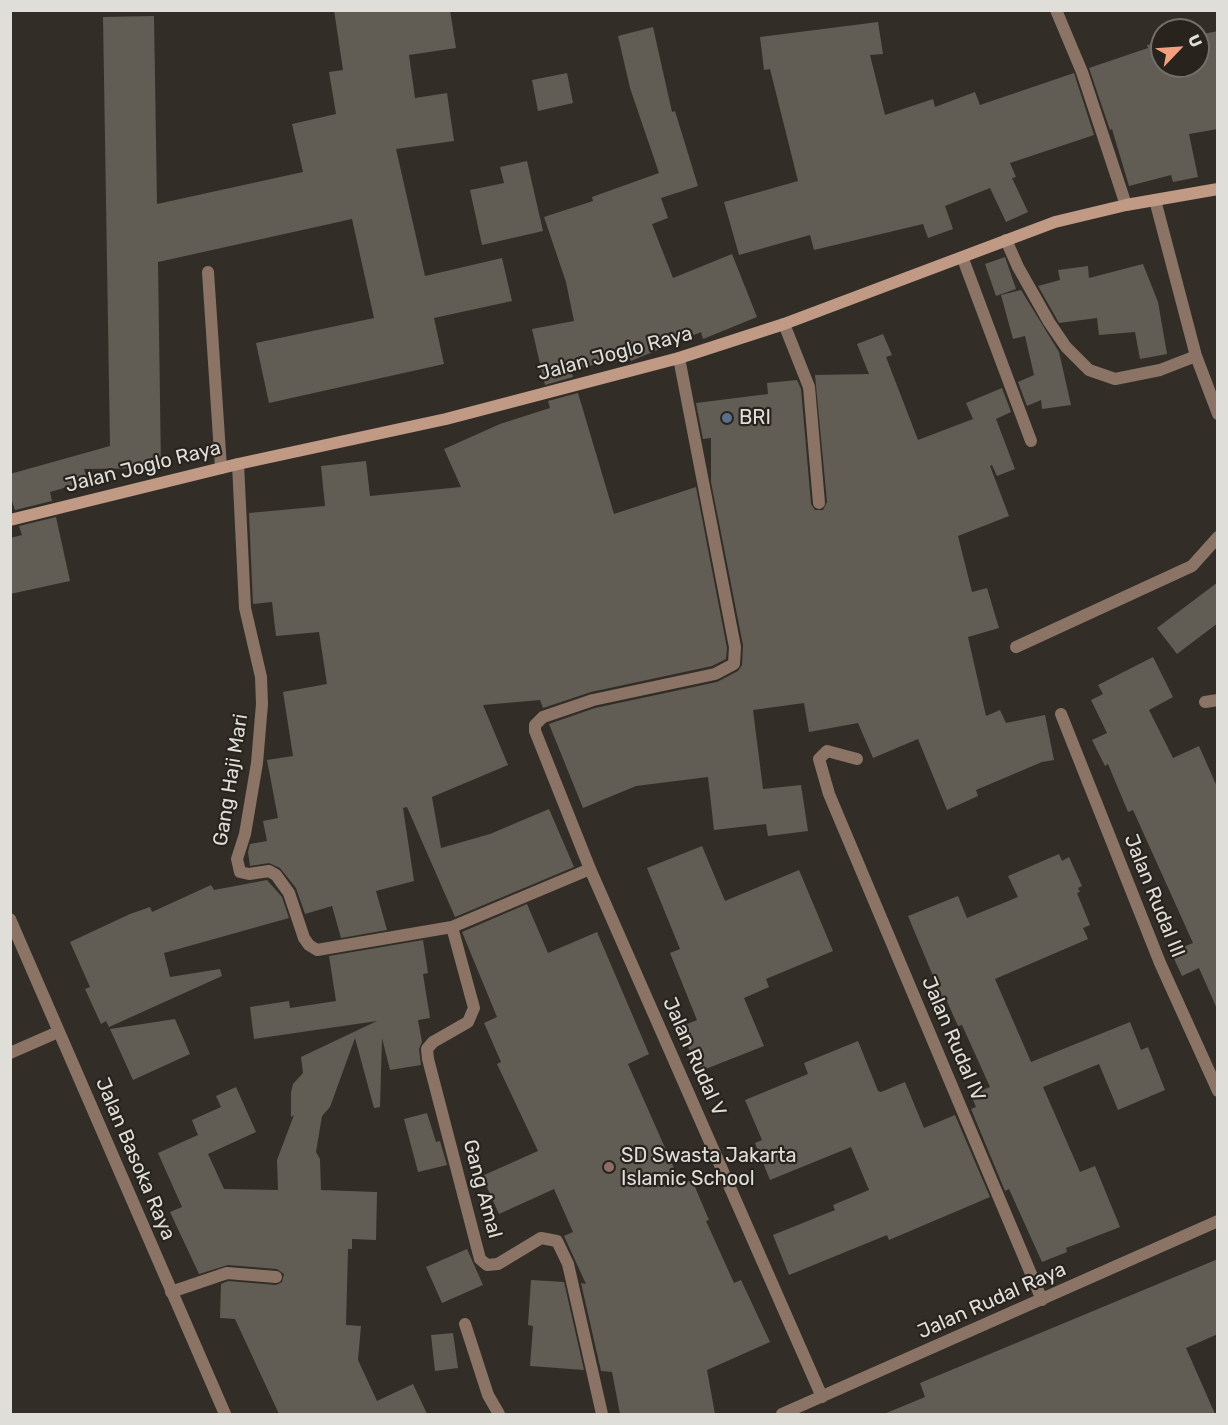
<!DOCTYPE html>
<style>
body{margin:0}
#map{position:relative;width:1228px;height:1425px;overflow:hidden;background:#322e27;font-family:Rubik,sans-serif}
canvas{display:block}
.frame{position:absolute;inset:0;border:12px solid #e0ded9;pointer-events:none}
.north{position:absolute;left:1150px;top:18px;width:60px;height:60px;box-sizing:border-box;background:#28241d;border:2px solid #726e68;border-radius:50%;rotate:65deg;font-size:16px;font-weight:700;line-height:24px;text-align:center;color:#e0ded9}
.north::after{content:'';display:block;margin:auto;width:21px;height:27px;background:#f2a17e;clip-path:polygon(50% 0,100% 100%,50% 72%,0 100%)}
</style>
<div id="map">
<canvas width="1228" height="1425"></canvas>
<div class="frame"></div>
<div class="north">U</div>
</div>
<script>
const c = document.querySelector('canvas').getContext('2d');
c.lineJoin = 'round';
function paint(path, color) {
  c.fillStyle = color;
  c.fill(path, 'evenodd');
}
function shape(rows) {
  const path = new Path2D();
  for (const r of rows) {
    path.moveTo(r[0], r[1]);
    for (let i = 2; i < r.length; i += 2) path.lineTo(r[i], r[i + 1]);
  }
  return path;
}
function strokePath(path, color, width, dash) {
  c.strokeStyle = color;
  c.lineWidth = width;
  c.lineCap = dash ? 'butt' : 'round';
  c.setLineDash(dash || []);
  c.stroke(path);
}
function label(font, color, halo, rows, align = 'center') {
  c.font = font + ' Rubik,sans-serif';
  c.lineWidth = 4.5;
  c.setLineDash([]);
  c.textBaseline = 'middle';
  c.strokeStyle = halo;
  c.fillStyle = color;
  for (const [text, x, y, turn = 0] of rows) {
    c.save();
    c.translate(x, y);
    c.rotate((+turn || 0) * Math.PI / 180);
    c.textAlign = isNaN(turn) ? turn : align;
    if (halo) c.strokeText(text, 0, 0);
    c.fillText(text, 0, 0);
    c.restore();
  }
}
const building = shape([
 [334,10,450,10,456,48,409,55,415,98,447,93,454,141,396,149,425,276,502,258,512,301,434,318,444,364,269,403,256,343,374,318,352,219,158,262,161,468,84,469,88,481,50,492,52,501,15,510,10,495,10,474,110,446,103,17,154,16,157,204,303,172,292,124,336,114,329,72,343,70],
 [878,22,883,54,870,55,885,115,933,99,935,107,975,92,980,105,1074,73,1094,135,1010,163,1016,177,1012,178,1028,212,1006,222,990,188,945,206,953,229,928,238,923,224,814,250,810,235,739,255,724,202,798,181,770,69,764,70,760,37],
 [653,27,672,112,675,111,698,186,661,198,668,218,652,224,673,278,732,254,757,317,703,339,701,332,631,361,629,357,571,370,573,377,545,385,532,329,574,321,566,282,544,217,593,201,592,197,659,173,630,88,618,36],
 [1218,31,1218,129,1189,134,1198,177,1173,182,1171,175,1129,186,1112,129,1110,130,1089,68,1148,48,1147,45,1162,42,1162,66,1198,66,1198,35],
 [567,73,573,103,538,111,532,80],
 [527,161,543,231,482,245,470,190,504,183,500,167],
 [1005,257,1016,289,996,296,985,264],
 [1143,264,1158,302,1167,354,1140,359,1135,332,1099,335,1097,318,1059,323,1038,286,1060,280,1058,270,1088,266,1089,278],
 [1021,290,1059,352,1071,405,1042,409,1041,400,1027,406,1018,382,1034,375,1025,336,1013,339,1001,295],
 [883,334,892,355,886,357,918,440,973,419,966,403,1002,388,1011,412,996,419,1015,469,997,476,992,465,990,466,1009,516,958,536,972,592,987,588,999,628,968,637,986,716,1000,710,1006,723,1045,715,1054,760,1042,762,976,790,978,796,947,810,918,739,873,758,858,723,809,732,804,703,753,710,763,789,801,785,808,831,768,836,766,824,714,830,708,777,636,786,583,808,549,724,595,708,717,682,738,671,742,665,743,645,711,482,711,438,703,439,696,403,768,394,767,383,797,380,801,389,811,504,815,510,823,510,827,502,815,375,869,374,857,344],
 [578,393,614,514,696,487,727,648,726,659,712,666,591,692,543,708,540,700,483,705,508,765,432,797,441,848,490,834,549,809,574,867,455,917,407,807,403,808,414,881,376,891,387,930,341,938,332,906,305,914,296,888,280,868,269,863,250,866,248,852,250,844,267,841,263,821,278,818,267,760,293,756,283,692,327,684,319,632,276,636,272,602,253,604,249,513,325,506,321,466,366,461,370,496,461,487,444,449,500,424,550,408,548,401],
 [56,517,70,581,10,594,10,538,22,535,19,526],
 [1218,582,1218,623,1177,654,1157,628],
 [1153,657,1173,697,1149,710,1173,758,1199,746,1218,789,1218,1011,1199,968,1182,976,1171,952,1193,943,1133,810,1128,812,1108,764,1105,766,1092,740,1107,733,1091,700,1103,694,1098,685],
 [702,846,725,901,799,870,833,951,766,979,769,987,744,998,764,1046,698,1072,680,1027,697,1020,670,953,680,949,647,868],
 [1059,854,1062,861,1069,857,1082,886,1078,888,1080,892,1077,893,1090,925,1083,928,1088,939,995,979,1031,1062,1130,1022,1141,1050,1148,1047,1165,1090,1118,1110,1099,1064,1043,1087,1080,1172,1095,1166,1120,1227,1066,1248,1067,1252,1042,1262,1009,1189,1005,1191,971,1109,976,1107,971,1095,990,1087,962,1025,958,1026,946,999,943,1000,908,916,958,896,967,918,1018,897,1008,876],
 [267,880,282,897,289,918,164,953,170,977,220,969,222,976,109,1027,106,1021,101,1024,85,989,90,987,70,942,130,914,150,907,152,912,211,885,214,890],
 [527,904,548,953,597,932,649,1054,628,1064,681,1184,692,1180,709,1220,706,1221,734,1283,741,1280,770,1342,707,1370,715,1414,620,1414,612,1372,601,1371,581,1283,586,1284,564,1236,573,1232,554,1189,499,1214,482,1176,538,1151,497,1064,501,1062,484,1023,497,1017,462,932],
 [423,940,428,973,423,974,430,1018,418,1020,422,1042,419,1049,421,1065,390,1070,382,1038,380,1107,374,1108,355,1038,330,1107,322,1116,316,1152,320,1159,321,1190,377,1192,376,1240,352,1239,352,1249,348,1249,346,1325,361,1326,358,1360,377,1401,413,1384,427,1414,279,1414,235,1319,220,1318,221,1284,228,1281,276,1285,282,1282,284,1274,277,1269,228,1265,199,1274,170,1212,182,1207,158,1153,198,1135,192,1120,221,1107,216,1096,236,1087,256,1132,208,1154,224,1189,278,1190,277,1160,294,1115,291,1117,291,1092,293,1084,303,1073,301,1057,377,1021,254,1039,250,1007,289,1001,290,1008,336,1001,329,956],
 [175,1019,190,1054,133,1080,110,1029],
 [858,1041,878,1091,881,1092,905,1082,924,1128,955,1115,990,1197,889,1240,887,1235,789,1275,773,1235,835,1210,833,1205,869,1190,851,1147,770,1180,755,1143,762,1140,745,1100,808,1074,804,1063],
 [427,1113,436,1142,440,1141,447,1165,418,1172,404,1119],
 [467,1249,483,1285,442,1303,426,1267],
 [1218,1259,1218,1334,1186,1348,1215,1414,884,1414,925,1397,920,1383],
 [531,1280,564,1282,584,1370,530,1366,533,1326,528,1325],
 [453,1333,458,1368,435,1371,431,1335]
]);
const service = shape([
 [1155,200,1196,356,1218,414],
 [1006,240,1018,267,1049,322,1066,347,1089,370,1115,379,1160,370,1196,356],
 [963,259,1031,441],
 [208,272,221,468],
 [1016,647,1192,566,1218,537],
 [465,1324,488,1395,499,1414]
]);
const minor = shape([
 [1056,10,1082,72,1126,205],
 [784,324,809,387,819,503],
 [679,358,735,647,734,664,715,674,593,700,543,717,535,725,535,731,590,869,822,1397],
 [238,464,245,608,261,677,262,704,257,763,245,834,237,859,240,872,249,874,269,871,276,875,289,893,304,938,309,945,317,950,452,927,590,869],
 [1205,702,1218,700],
 [1061,714,1160,963,1218,1091],
 [857,759,827,751,819,759,829,794,1042,1300],
 [452,927,474,1008,468,1022,433,1042,427,1049,428,1059,480,1259,487,1265,498,1264,541,1238,557,1241,568,1264,602,1414],
 [10,1053,58,1032],
 [171,1292,227,1273,276,1277],
 [782,1414,1218,1221]
]);
const tertiary = shape([
 [10,919,225,1414]
]);
const secondary = shape([
 [10,520,238,464,446,419,679,358,784,324,1055,222,1126,205,1218,189]
]);
const markers = [
 [727,418,6,"#5c6f8a"],
 [609,1167,6,"#8d6e63"]
];
const streetNames = [
 ["Jalan Joglo Raya",615,354,-15],
 ["Jalan Joglo Raya",143,467,-14],
 ["Gang Haji Mari",231,780,-81],
 ["Jalan Rudal III",1154,896,68],
 ["Jalan Rudal IV",953,1039,67],
 ["Jalan Rudal V",694,1057,66],
 ["Jalan Basoka Raya",135,1159,67],
 ["Gang Amal",482,1189,75],
 ["Jalan Rudal Raya",992,1301,-24]
];
const poiNames = [
 ["BRI",739,418],
 ["SD Swasta Jakarta",621,1156],
 ["Islamic School",621,1179]
];
paint(building, '#615d55');
strokePath(service, '#8b7466', 12);
strokePath(minor, '#8b7466', 12);
strokePath(tertiary, '#8b7466', 12);
strokePath(secondary, '#c09a85', 12);
for (const [x, y, r, color] of markers) {
  const dot = new Path2D();
  dot.arc(x, y, r, 0, 2 * Math.PI);
  c.fillStyle = color;
  c.fill(dot);
  strokePath(dot, '#28241d', 2);
}
label('20px', '#e0ded9', '#28241d', streetNames);
label('20px', '#e0ded9', '#28241d', poiNames, 'left');
</script>
